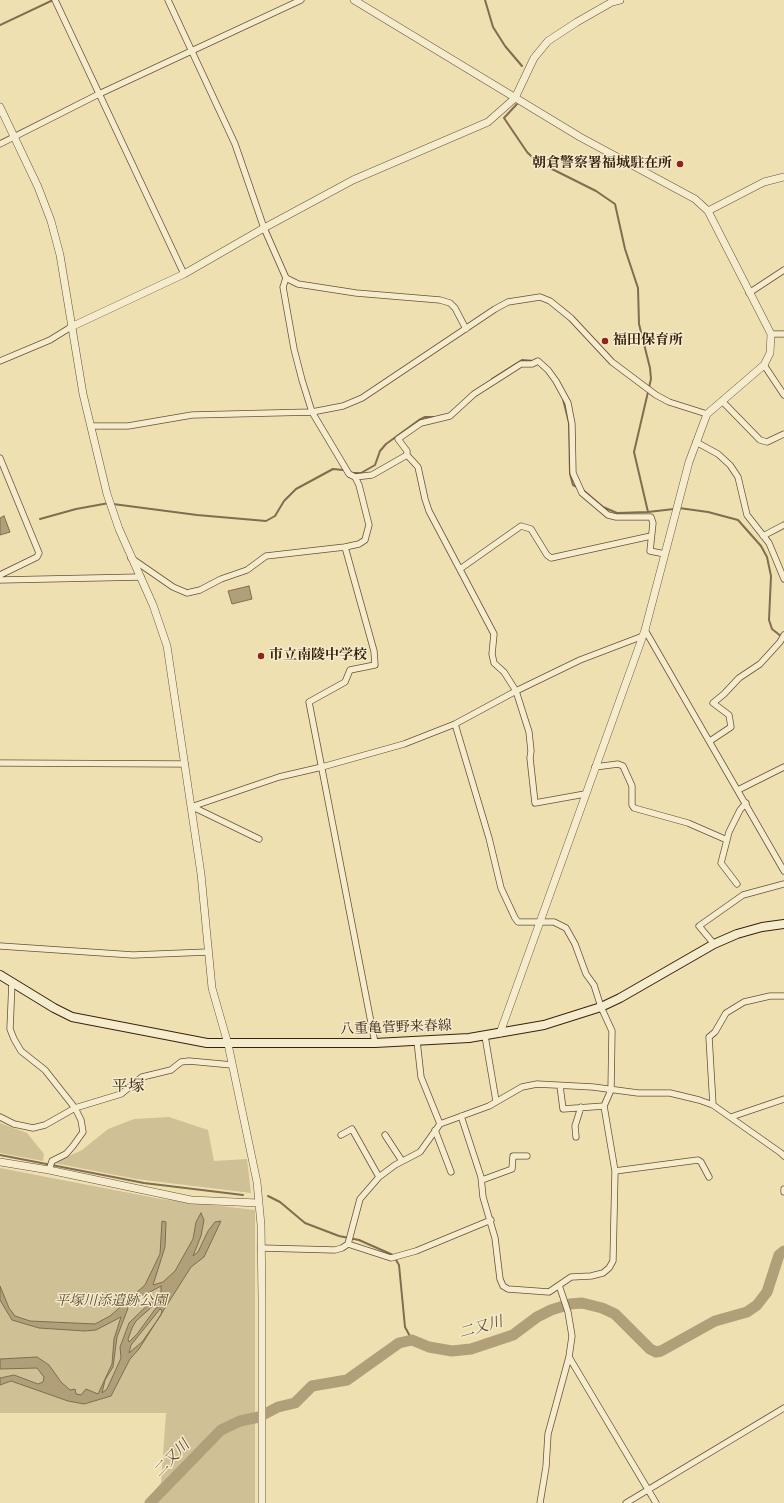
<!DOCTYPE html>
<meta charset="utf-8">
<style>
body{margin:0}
canvas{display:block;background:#efe0b2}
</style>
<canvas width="784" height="1503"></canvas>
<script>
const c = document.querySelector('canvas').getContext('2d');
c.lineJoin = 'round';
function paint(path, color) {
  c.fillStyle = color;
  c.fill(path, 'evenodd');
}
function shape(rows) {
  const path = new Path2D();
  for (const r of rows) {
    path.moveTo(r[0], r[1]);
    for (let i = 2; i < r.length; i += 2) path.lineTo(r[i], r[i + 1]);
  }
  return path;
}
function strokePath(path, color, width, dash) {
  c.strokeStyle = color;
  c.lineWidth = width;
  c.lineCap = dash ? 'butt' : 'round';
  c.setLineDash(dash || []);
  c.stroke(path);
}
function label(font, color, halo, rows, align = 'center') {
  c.font = font + ' "IM FELL French Canon","Noto Serif JP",serif';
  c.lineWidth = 3;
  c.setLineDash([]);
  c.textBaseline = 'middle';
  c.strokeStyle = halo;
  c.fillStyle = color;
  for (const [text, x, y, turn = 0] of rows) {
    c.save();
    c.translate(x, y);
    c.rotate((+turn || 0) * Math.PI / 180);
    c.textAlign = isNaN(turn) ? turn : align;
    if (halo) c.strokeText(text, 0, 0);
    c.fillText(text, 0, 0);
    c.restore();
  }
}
const green = shape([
 [169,1117,208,1130,214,1161,247,1159,251,1193,136,1179,54,1163,82,1150,108,1129,134,1119],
 [0,1123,27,1133,44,1154,43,1161,0,1153],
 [0,1168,161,1199,255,1210,255,1503,144,1503,161,1483,166,1413,0,1413]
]);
const water = shape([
 [4,516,10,532,0,535,0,518,4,516],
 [249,586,252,599,232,604,228,591,249,586],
 [201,1213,204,1220,201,1236,193,1256,198,1252,208,1231,215,1222,221,1221,204,1257,191,1267,139,1349,130,1359,111,1396,84,1404,68,1401,11,1381,0,1385,0,1378,14,1375,38,1384,43,1382,44,1377,37,1368,0,1369,0,1359,37,1357,49,1365,61,1382,70,1390,75,1389,76,1394,81,1395,86,1389,98,1394,112,1364,114,1339,121,1317,96,1330,85,1331,39,1328,12,1320,0,1300,0,1286,9,1308,15,1316,30,1321,95,1324,110,1316,145,1285,160,1254,162,1221,166,1222,165,1247,153,1285,163,1282,175,1271,193,1239,196,1222,201,1213],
 [161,1286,161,1292,129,1323,120,1347,121,1358,107,1389,102,1393,105,1380,113,1367,117,1337,130,1303,161,1286],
 [164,1296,166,1298,164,1304,156,1308,137,1334,129,1342,128,1339,132,1328,136,1321,164,1296],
 [160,1309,162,1310,161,1315,142,1342,129,1353,131,1345,160,1309]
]);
const stream = shape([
 [485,0,493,27,505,46,522,66],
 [0,25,53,0],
 [517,104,504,118,527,152,536,161,596,191,615,204,625,249,638,288,639,324,650,368,651,379,634,452,648,512],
 [492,379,522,360,534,361],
 [563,399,569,423,570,474,573,485,577,487],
 [353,473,361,473,375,465,380,451,386,444,419,420,425,417,437,417],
 [583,490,603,507,617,513,648,512,674,509],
 [113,504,197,515,266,521,275,516,284,501,296,489,333,469,343,470],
 [679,508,708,512,738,520,761,546,767,557,771,576,769,620,772,629,782,637],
 [40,519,76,509,109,503],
 [0,1155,144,1183,243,1195],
 [268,1196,280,1202,305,1223,339,1236,359,1240,393,1255,399,1265,405,1327,412,1340]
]);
const river = shape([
 [150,1503,221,1430,240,1421,259,1417,278,1407,295,1403,312,1386,347,1380,399,1343,412,1340,429,1347,452,1351,471,1349,513,1335,537,1317,551,1310,570,1304,582,1303,602,1308,615,1314,650,1349,656,1352,661,1351,715,1321,747,1312,757,1305,767,1292,779,1255,784,1251]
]);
const minor = shape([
 [55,0,184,274],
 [168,0,235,144,264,228,286,278,298,284,356,293,440,300,450,303,455,308,466,329],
 [0,144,99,94,301,0],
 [749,293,784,270],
 [771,334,784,334],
 [0,361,50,340,71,327],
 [764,365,784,395],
 [722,401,760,440,767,442,784,434],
 [91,426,128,426,192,415,312,412,343,406,362,398,495,309,508,302,540,297,550,301,571,318,612,362,656,395,669,402,707,414],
 [696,442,718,454,730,465,738,477,747,515,769,543,784,579],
 [407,455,407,451,398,439,421,423,450,416,474,394,521,364,532,364,538,361,548,370,556,381,568,403,572,424,573,473,582,493,608,515,616,517,651,517,653,523,650,551,665,554],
 [0,458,39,553,37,557,0,575],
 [355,477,372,475,407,455,418,467,425,499,429,511,494,634,492,654,494,663,504,672,516,691,529,732,531,751,530,758,535,803,585,794],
 [763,536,784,525],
 [345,547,374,651,375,665,350,670,345,682,309,702,375,1043],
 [131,558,173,587,187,593,200,590,221,579,247,570,266,556,345,547,359,544,365,540,369,525,359,485,355,477,349,474,312,412,302,380,294,349,283,287,286,278],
 [460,569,521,526,531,529,547,555,551,558,651,536],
 [0,580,141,577],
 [645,630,784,871],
 [455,724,489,838,501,888,515,918,518,922,554,922,566,928,575,944,586,974,594,985,601,1007,612,1031,611,1090,604,1106,615,1171,613,1261,609,1268,603,1273,591,1276,571,1277,549,1292,508,1289,503,1286,500,1279,495,1238,483,1197,481,1177,461,1116],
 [710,741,731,727,729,715,713,703,724,694,739,678,760,664,780,642,784,635],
 [0,763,185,764],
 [595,767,618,764,623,766,632,786,632,805,634,808,688,823,727,840],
 [738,790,784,767],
 [191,807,279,777,322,767,404,744,455,724,516,691,580,660,643,636],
 [193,807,259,839],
 [737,884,721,863,729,832,740,810,746,803],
 [714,944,699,926,743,895,784,884],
 [0,946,133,955,208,952],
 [12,982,10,1029,14,1039,21,1051,45,1070,75,1108,121,1094,142,1077,171,1070,181,1062,189,1061,232,1065],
 [485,1036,496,1101],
 [417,1041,421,1077,440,1124],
 [560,1086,563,1109,604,1106],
 [713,1105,709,1037,715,1032,726,1013,744,1002,770,996,784,996],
 [0,1117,14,1124,33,1128,45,1125,75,1108,81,1120,83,1132,73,1146,66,1154,52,1161,49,1170],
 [731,1117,784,1099],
 [435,1130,451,1172],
 [341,1135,352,1129,379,1177],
 [385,1135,402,1161],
 [576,1137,575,1126,581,1107],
 [615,1171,698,1160,701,1162,709,1177],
 [482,1180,512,1169,513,1156,527,1156],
 [784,1189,784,1192],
 [348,1244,391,1258,416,1251,491,1220],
 [261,1248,335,1250,342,1248,348,1244,360,1199,379,1177,395,1165,420,1152,440,1124,489,1106,522,1087,537,1084,593,1087,638,1093,670,1093,699,1100,713,1105,781,1153,784,1156],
 [569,1357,656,1503],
 [540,1503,546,1467,548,1434,569,1357,572,1336,568,1312,559,1285],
 [626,1503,784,1408]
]);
const tertiary = shape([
 [354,0,580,137,695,199,708,211,771,334,770,353,764,365,707,414,689,462,645,630,500,1033],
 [0,107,38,187,51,221,60,255,83,394,107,494,119,529,153,605,167,646,201,874,212,988,228,1044,257,1182,261,1225,262,1299,262,1503],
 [708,211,764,182,784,177],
 [71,327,184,274,264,228,353,180,488,122,515,98,534,58,548,41,577,22,612,2,620,0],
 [0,1162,49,1170,191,1200,258,1203]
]);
const secondary = shape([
 [0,975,54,1008,72,1017,207,1043,375,1043,469,1038,544,1025,601,1007,620,998,714,944,737,934,762,927,784,924]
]);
const markers = [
 [680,164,4,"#8f2418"],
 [605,341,4,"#8f2418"],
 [261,656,4,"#8f2418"]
];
const poiNames = [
 ["朝倉警察署福城駐在所",672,164,"right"],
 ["福田保育所",613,341],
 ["市立南陵中学校",269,656]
];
const streetNames = [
 ["八重亀菅野来春線",396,1028,-2]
];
const parkNames = [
 ["平塚川添遺跡公園",111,1302]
];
const waterNames = [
 ["二又川",481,1328,-16],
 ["二又川",172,1459,-46]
];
const quarterNames = [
 ["平塚",128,1087]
];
paint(green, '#d0c096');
paint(water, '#b19f7a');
strokePath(water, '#816d4f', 1);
strokePath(stream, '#816d4f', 2);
strokePath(river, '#b19f7a', 11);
strokePath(minor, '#665237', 7);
strokePath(tertiary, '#665237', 8);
strokePath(secondary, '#38220e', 10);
strokePath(minor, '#f5ebcd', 5.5);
strokePath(tertiary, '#f5ebcd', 7);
strokePath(secondary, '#f5ebcd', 8);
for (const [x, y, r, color] of markers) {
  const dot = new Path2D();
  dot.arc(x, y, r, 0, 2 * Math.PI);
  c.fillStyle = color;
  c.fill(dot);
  strokePath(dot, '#f5ebcd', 1.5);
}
label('bold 14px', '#38220e', '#f5ebcd', poiNames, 'left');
label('14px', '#38220e', '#f5ebcd', streetNames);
label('italic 14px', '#5e4a30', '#f5ebcd', parkNames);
label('italic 15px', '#624e34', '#f5ebcd', waterNames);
label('16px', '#38220e', '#f5ebcd', quarterNames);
</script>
